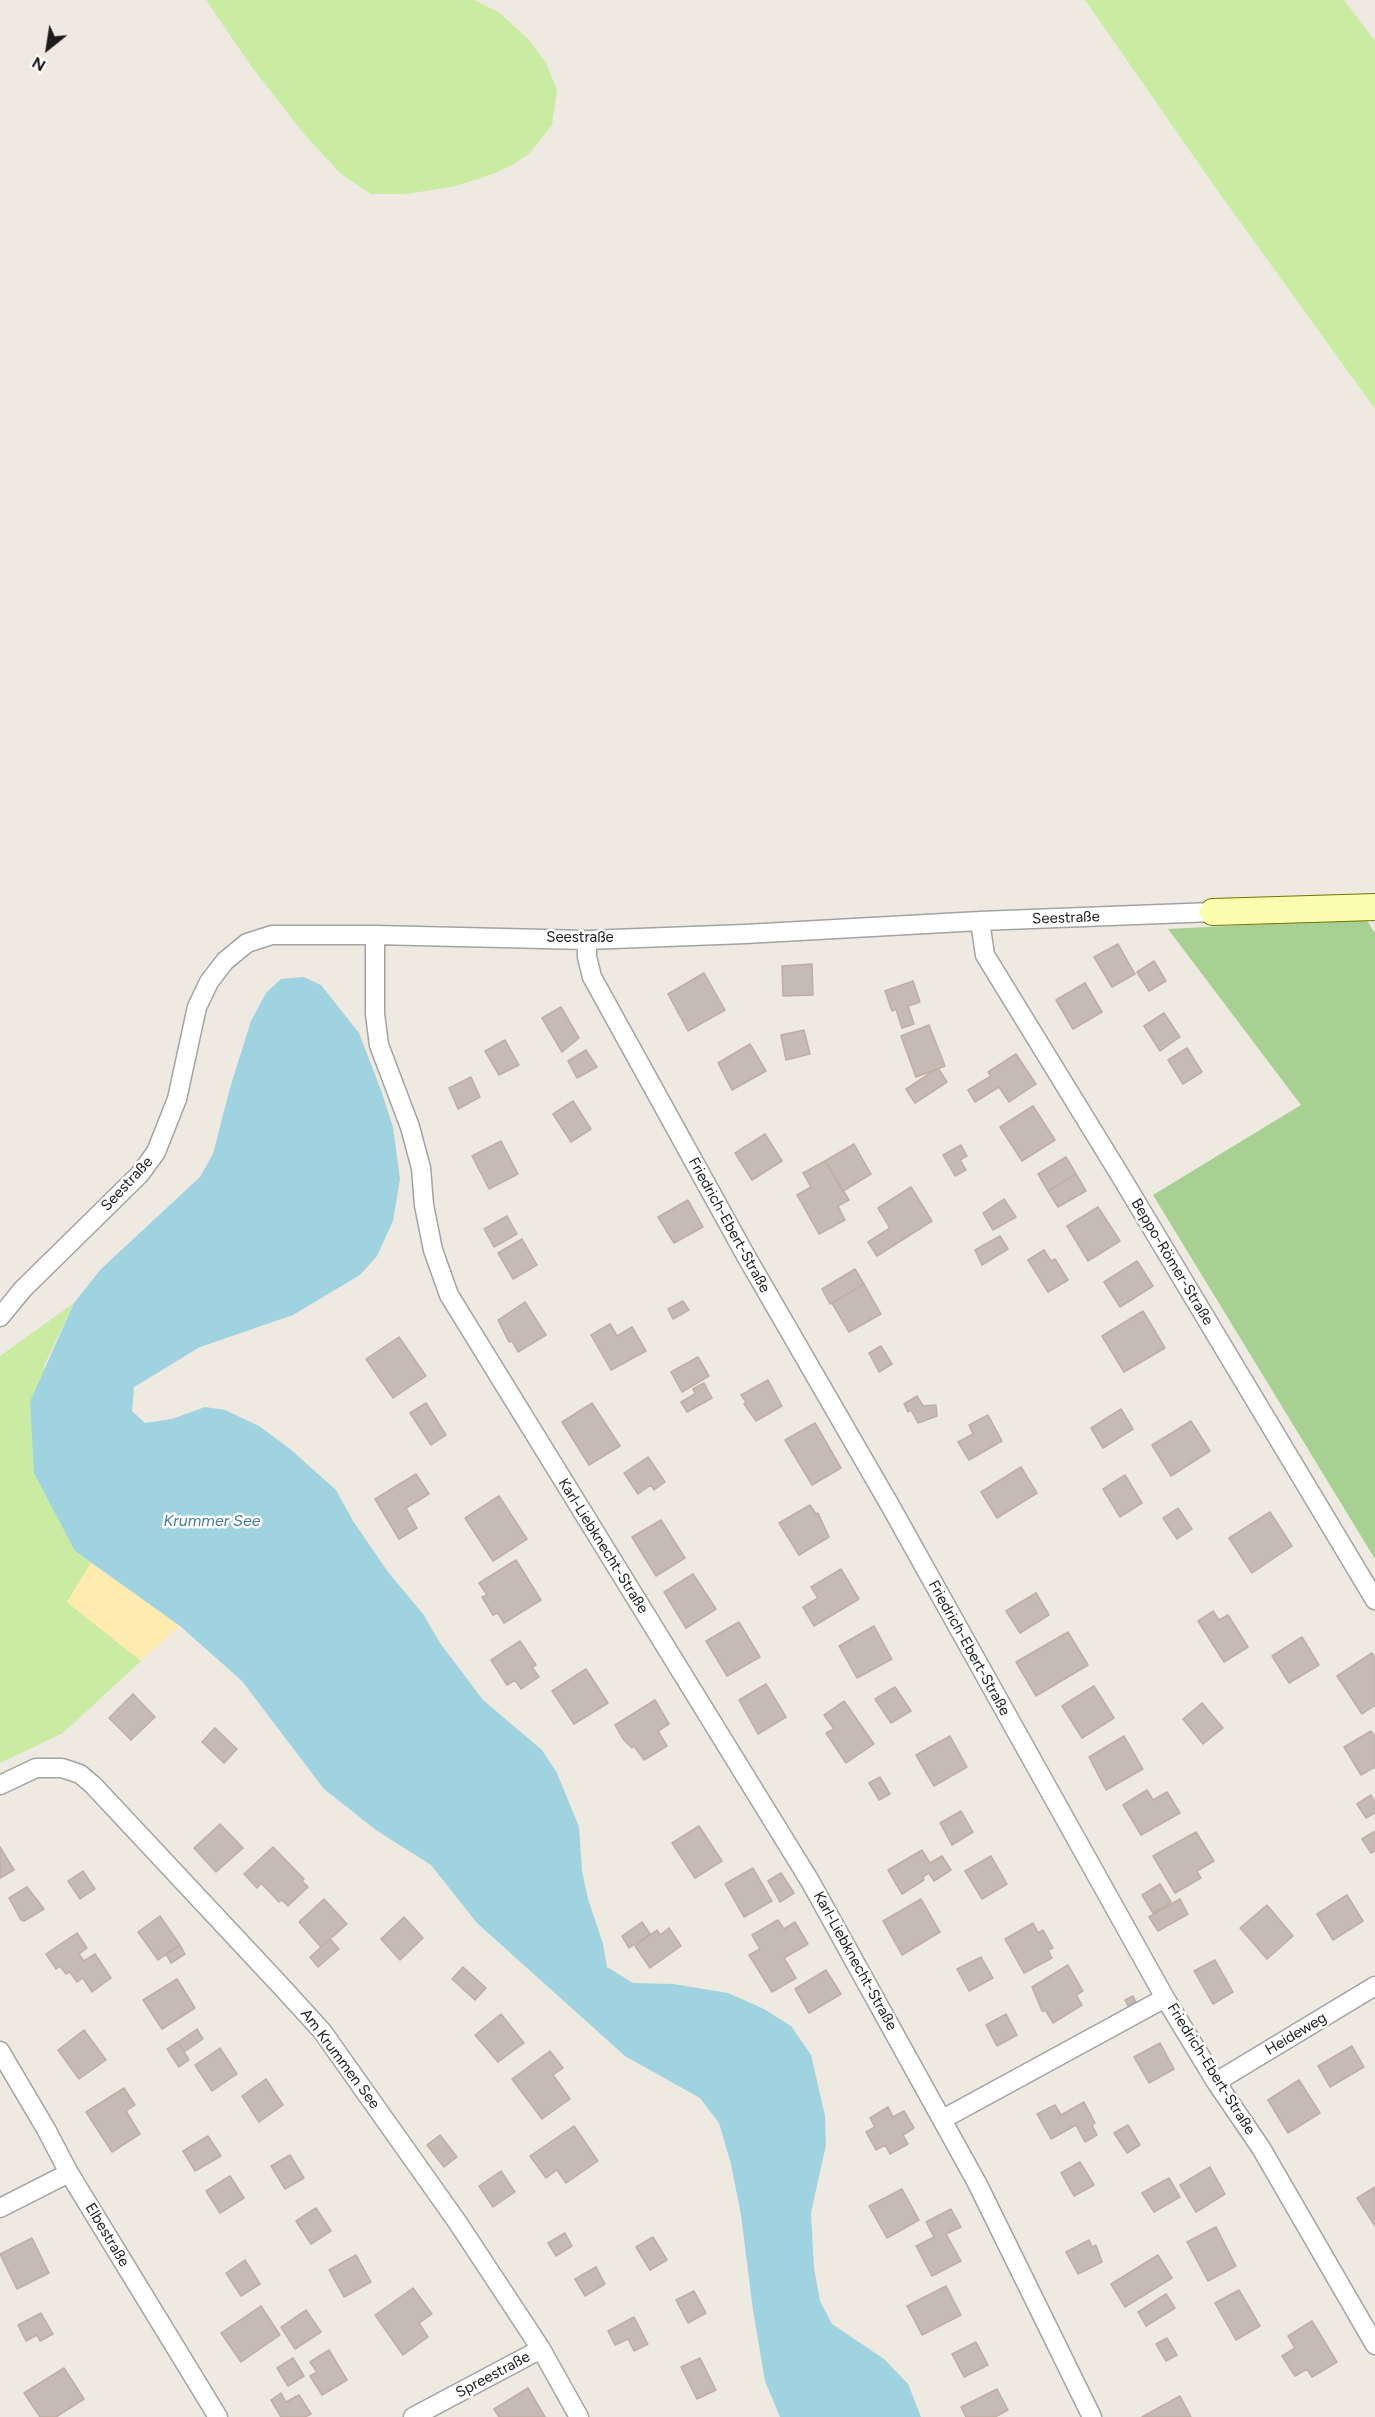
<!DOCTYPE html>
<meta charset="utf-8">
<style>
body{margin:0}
#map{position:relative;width:1375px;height:2417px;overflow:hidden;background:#eee9e1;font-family:Figtree,sans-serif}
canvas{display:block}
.north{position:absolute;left:18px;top:18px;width:60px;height:60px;-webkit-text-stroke:4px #fff;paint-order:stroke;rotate:210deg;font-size:16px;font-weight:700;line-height:24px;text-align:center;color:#1c1c1c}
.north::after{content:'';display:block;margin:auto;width:21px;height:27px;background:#1c1c1c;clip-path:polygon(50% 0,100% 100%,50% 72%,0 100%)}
</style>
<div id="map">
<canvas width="1375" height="2417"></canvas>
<div class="north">N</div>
</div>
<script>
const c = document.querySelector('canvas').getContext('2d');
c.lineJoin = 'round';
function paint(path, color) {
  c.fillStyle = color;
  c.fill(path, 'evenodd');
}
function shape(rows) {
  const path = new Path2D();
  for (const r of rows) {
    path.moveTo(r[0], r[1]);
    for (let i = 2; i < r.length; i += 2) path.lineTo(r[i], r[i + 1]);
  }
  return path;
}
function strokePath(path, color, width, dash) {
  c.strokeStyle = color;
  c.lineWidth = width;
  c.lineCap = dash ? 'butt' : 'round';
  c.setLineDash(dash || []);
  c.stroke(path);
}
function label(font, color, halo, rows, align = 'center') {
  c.font = font + ' Figtree,sans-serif';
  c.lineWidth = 5;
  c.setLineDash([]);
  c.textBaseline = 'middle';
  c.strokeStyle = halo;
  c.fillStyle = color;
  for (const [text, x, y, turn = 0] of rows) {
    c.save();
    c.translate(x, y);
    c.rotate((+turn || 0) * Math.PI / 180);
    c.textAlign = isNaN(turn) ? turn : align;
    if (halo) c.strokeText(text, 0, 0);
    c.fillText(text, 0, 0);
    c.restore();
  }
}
const grass = shape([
 [206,0,474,0,500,13,529,40,546,63,557,90,552,125,530,153,512,165,493,174,456,186,407,194,371,194,341,174,304,134,251,66],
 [1085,0,1344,0,1375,41,1375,409,1215,187],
 [74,1303,44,1366,75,1551,91,1563,67,1602,141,1661,63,1733,0,1763,0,1356]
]);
const forest = shape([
 [1366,919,1375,933,1375,1559,1153,1195,1301,1105,1168,929]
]);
const sand = shape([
 [91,1563,180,1626,141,1661,67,1602]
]);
const water = shape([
 [304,977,321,985,359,1033,381,1090,393,1127,400,1179,393,1221,377,1256,360,1275,293,1315,200,1347,134,1387,132,1411,145,1423,172,1419,205,1407,225,1410,259,1426,290,1449,336,1490,353,1521,388,1572,423,1614,440,1643,483,1700,542,1750,557,1773,579,1827,582,1871,588,1899,603,1944,607,1967,633,1983,673,1984,728,1993,764,2009,791,2026,811,2055,825,2116,826,2145,811,2213,814,2268,820,2301,832,2324,884,2359,908,2384,921,2417,780,2417,765,2381,753,2310,741,2215,731,2164,719,2123,700,2098,625,2056,477,1923,431,1865,376,1830,324,1789,242,1681,180,1626,75,1551,34,1473,30,1402,74,1303,101,1269,200,1177,213,1154,230,1088,251,1021,266,993,281,979]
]);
const building = shape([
 [1118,944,1135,974,1112,987,1094,957,1118,944],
 [1154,961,1166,981,1149,991,1137,972,1154,961],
 [812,964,813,995,783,996,782,966,812,964],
 [704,973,725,1010,688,1031,668,994,704,973],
 [913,981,920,1002,908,1006,914,1024,902,1028,896,1009,892,1011,885,991,913,981],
 [1085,983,1102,1012,1073,1029,1056,1000,1085,983],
 [561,1007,579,1038,562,1052,542,1018,561,1007],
 [1164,1013,1180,1037,1160,1051,1144,1026,1164,1013],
 [929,1025,945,1066,916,1077,901,1036,929,1025],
 [804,1030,810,1054,786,1060,781,1035,804,1030],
 [505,1040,519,1065,499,1075,485,1051,505,1040],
 [750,1044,766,1071,732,1090,718,1063,750,1044],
 [1187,1048,1202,1072,1183,1084,1168,1060,1187,1048],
 [586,1050,597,1067,577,1078,568,1061,586,1050],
 [1016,1054,1036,1084,1009,1102,999,1087,975,1102,968,1090,991,1076,988,1072,1016,1054],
 [938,1068,947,1082,915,1103,906,1089,938,1068],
 [471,1077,480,1097,458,1109,449,1088,471,1077],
 [573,1101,591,1129,571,1142,553,1114,573,1101],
 [1033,1106,1055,1140,1022,1161,1000,1127,1033,1106],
 [765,1134,782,1161,752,1180,735,1153,765,1134],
 [501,1141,518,1174,489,1189,472,1156,501,1141],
 [854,1144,871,1174,843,1191,825,1161,854,1144],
 [961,1145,967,1156,960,1160,966,1170,955,1176,943,1155,961,1145],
 [1066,1157,1076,1174,1048,1191,1038,1174,1066,1157],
 [825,1161,849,1200,838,1206,845,1220,819,1234,797,1195,811,1187,803,1173,825,1161],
 [1076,1174,1086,1191,1058,1207,1048,1191,1076,1174],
 [911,1187,932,1221,877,1256,868,1242,890,1228,878,1208,911,1187],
 [1004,1199,1016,1217,993,1230,983,1213,1004,1199],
 [688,1200,703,1227,674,1243,658,1217,688,1200],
 [1098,1207,1120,1241,1088,1261,1067,1226,1098,1207],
 [507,1216,517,1234,494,1247,484,1229,507,1216],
 [1000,1236,1008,1249,982,1265,975,1250,1000,1236],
 [522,1239,537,1265,513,1279,498,1253,522,1239],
 [1044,1250,1051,1261,1055,1259,1068,1280,1048,1292,1028,1260,1044,1250],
 [1137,1261,1153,1286,1120,1307,1104,1282,1137,1261],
 [855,1269,864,1284,830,1304,822,1289,855,1269],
 [864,1284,881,1314,849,1332,832,1303,864,1284],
 [683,1301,689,1310,673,1319,668,1309,683,1301],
 [525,1302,546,1335,518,1352,512,1341,509,1342,498,1320,525,1302],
 [1143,1311,1165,1348,1124,1372,1102,1336,1143,1311],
 [610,1324,617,1336,632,1327,646,1351,611,1370,591,1335,610,1324],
 [399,1337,426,1376,393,1398,366,1359,399,1337],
 [881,1346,892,1364,879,1372,869,1353,881,1346],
 [698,1357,709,1376,682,1392,671,1372,698,1357],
 [768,1380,782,1406,756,1421,744,1404,746,1402,741,1395,768,1380],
 [704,1383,712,1398,687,1412,681,1402,695,1394,693,1389,704,1383],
 [917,1396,923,1406,936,1405,937,1416,918,1423,911,1410,908,1412,904,1404,917,1396],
 [426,1403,446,1435,431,1445,410,1413,426,1403],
 [592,1403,620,1446,589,1465,562,1422,592,1403],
 [1121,1409,1133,1429,1103,1448,1091,1428,1121,1409],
 [988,1415,1002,1441,969,1460,958,1442,973,1434,969,1425,988,1415],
 [1191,1421,1210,1451,1171,1476,1152,1445,1191,1421],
 [815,1423,841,1468,812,1485,785,1440,815,1423],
 [648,1457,665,1482,654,1490,651,1485,638,1494,624,1473,648,1457],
 [1021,1467,1037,1493,997,1518,981,1492,1021,1467],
 [416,1474,429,1494,406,1508,417,1528,399,1539,375,1499,416,1474],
 [1125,1475,1142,1503,1120,1517,1103,1489,1125,1475],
 [499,1496,527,1539,493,1561,465,1518,499,1496],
 [810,1505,816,1514,818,1513,829,1537,799,1555,779,1523,810,1505],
 [1178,1508,1192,1529,1177,1539,1163,1518,1178,1508],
 [1270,1512,1292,1546,1252,1573,1229,1538,1270,1512],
 [661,1520,685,1558,656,1576,632,1537,661,1520],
 [516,1560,541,1600,504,1623,498,1613,493,1615,482,1597,487,1595,479,1583,516,1560],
 [841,1569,859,1599,814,1626,803,1607,818,1598,811,1587,841,1569],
 [693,1574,716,1609,686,1628,664,1592,693,1574],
 [1036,1593,1049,1615,1020,1633,1006,1611,1036,1593],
 [1213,1611,1219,1620,1228,1615,1248,1647,1224,1662,1198,1621,1213,1611],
 [739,1622,760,1657,727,1676,706,1641,739,1622],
 [874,1626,892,1659,857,1678,839,1646,874,1626],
 [1068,1632,1088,1665,1036,1696,1016,1662,1068,1632],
 [1302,1637,1319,1665,1289,1683,1272,1656,1302,1637],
 [520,1641,536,1665,532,1667,539,1677,521,1689,515,1680,507,1685,491,1660,520,1641],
 [1372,1653,1375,1658,1375,1705,1362,1714,1337,1676,1372,1653],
 [586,1669,608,1703,574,1724,552,1691,586,1669],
 [766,1684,786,1717,758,1734,739,1700,766,1684],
 [1094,1686,1114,1718,1082,1738,1062,1706,1094,1686],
 [895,1687,911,1711,891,1723,875,1699,895,1687],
 [133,1694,155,1717,131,1740,109,1718,133,1694],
 [655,1700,669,1724,658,1731,667,1746,644,1760,634,1746,632,1748,623,1739,615,1725,655,1700],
 [844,1701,874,1744,846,1763,826,1733,834,1729,824,1715,844,1701],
 [1202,1703,1223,1728,1203,1744,1183,1719,1202,1703],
 [215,1728,237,1749,224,1763,202,1742,215,1728],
 [1371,1731,1375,1737,1375,1767,1361,1775,1344,1747,1371,1731],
 [950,1736,967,1767,934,1786,916,1755,950,1736],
 [1124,1736,1143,1769,1106,1790,1089,1757,1124,1736],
 [880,1777,890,1794,879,1800,869,1783,880,1777],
 [1147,1790,1153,1800,1167,1792,1180,1813,1141,1835,1123,1805,1147,1790],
 [1371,1795,1375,1802,1375,1813,1366,1818,1357,1804,1371,1795],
 [961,1811,973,1832,952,1845,940,1823,961,1811],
 [220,1824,243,1848,216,1872,194,1848,220,1824],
 [699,1826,722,1861,695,1878,672,1843,699,1826],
 [1375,1831,1375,1851,1371,1853,1362,1839,1375,1831],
 [1196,1832,1214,1861,1197,1871,1201,1878,1175,1893,1153,1856,1196,1832],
 [0,1847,14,1870,0,1878,0,1847],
 [273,1847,304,1879,302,1881,308,1887,288,1906,282,1900,279,1902,261,1883,257,1888,244,1874,273,1847],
 [922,1850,930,1863,942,1856,951,1870,934,1881,929,1873,923,1877,924,1880,902,1894,888,1870,922,1850],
 [991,1856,1007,1884,982,1899,965,1871,991,1856],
 [753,1868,772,1901,744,1917,725,1884,753,1868],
 [83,1871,95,1889,80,1899,68,1881,83,1871],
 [781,1873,794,1893,780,1902,768,1881,781,1873],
 [1160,1884,1171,1902,1153,1913,1142,1895,1160,1884],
 [27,1887,44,1909,24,1921,21,1920,9,1898,27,1887],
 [1347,1895,1363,1921,1333,1940,1317,1914,1347,1895],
 [324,1899,347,1924,321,1947,299,1922,324,1899],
 [921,1899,940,1932,902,1955,883,1921,921,1899],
 [1180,1899,1188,1914,1158,1931,1149,1917,1180,1899],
 [1267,1905,1293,1936,1267,1959,1240,1928,1267,1905],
 [160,1916,180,1945,158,1960,138,1932,160,1916],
 [404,1917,423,1938,400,1960,381,1939,404,1917],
 [778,1920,784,1929,795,1922,808,1944,784,1958,796,1978,772,1992,749,1955,760,1949,752,1935,778,1920],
 [642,1922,650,1934,629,1948,622,1936,642,1922],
 [1033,1923,1038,1933,1043,1930,1053,1948,1048,1950,1052,1958,1024,1973,1005,1939,1033,1923],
 [669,1928,681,1946,650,1968,635,1946,657,1930,660,1935,669,1928],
 [77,1933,87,1948,79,1954,84,1961,95,1954,111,1978,92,1992,83,1978,77,1982,70,1972,66,1974,60,1966,56,1969,46,1954,77,1933],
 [330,1939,339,1949,318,1967,310,1957,330,1939],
 [180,1945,185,1954,171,1963,166,1954,180,1945],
 [981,1957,993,1978,969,1991,957,1969,981,1957],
 [1215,1960,1233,1992,1213,2004,1194,1971,1215,1960],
 [1068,1965,1083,1991,1076,1995,1082,2005,1053,2023,1046,2011,1042,2011,1032,1987,1068,1965],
 [463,1967,486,1988,475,2000,452,1979,463,1967],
 [826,1970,841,1994,809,2013,795,1989,826,1970],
 [177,1979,195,2008,162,2029,143,2000,177,1979],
 [1133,1996,1136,2002,1128,2006,1125,2000,1133,1996],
 [501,2014,524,2043,498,2062,475,2035,501,2014],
 [1006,2014,1017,2035,997,2046,986,2025,1006,2014],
 [197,2029,203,2039,184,2052,178,2042,197,2029],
 [84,2030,106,2060,79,2079,58,2050,84,2030],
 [178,2042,189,2060,179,2067,167,2049,178,2042],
 [1160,2043,1174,2069,1149,2083,1134,2057,1160,2043],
 [1352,2046,1364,2067,1330,2087,1318,2066,1352,2046],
 [220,2048,237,2074,212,2091,195,2065,220,2048],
 [550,2051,563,2068,553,2075,570,2099,542,2119,512,2079,550,2051],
 [266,2079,283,2105,259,2122,242,2096,266,2079],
 [1299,2080,1320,2113,1288,2133,1268,2100,1299,2080],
 [124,2088,135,2105,126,2111,140,2134,112,2152,86,2112,124,2088],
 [1084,2102,1095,2123,1092,2125,1097,2135,1085,2142,1076,2125,1051,2139,1037,2114,1055,2105,1061,2115,1084,2102],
 [888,2107,893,2117,904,2111,914,2128,903,2135,908,2144,890,2154,885,2145,876,2150,866,2132,875,2127,870,2118,888,2107],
 [1128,2125,1140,2145,1127,2153,1114,2133,1128,2125],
 [574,2126,598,2161,566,2183,557,2170,546,2178,530,2156,574,2126],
 [440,2135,457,2157,444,2167,427,2145,440,2135],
 [208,2136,221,2156,195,2171,183,2151,208,2136],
 [290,2155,304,2178,285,2189,271,2166,290,2155],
 [1080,2162,1094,2185,1074,2196,1061,2173,1080,2162],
 [1210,2167,1225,2194,1196,2212,1180,2185,1210,2167],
 [501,2171,515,2192,493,2207,479,2186,501,2171],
 [230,2176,244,2198,220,2213,206,2191,230,2176],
 [1169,2178,1180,2197,1154,2212,1142,2193,1169,2178],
 [1375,2187,1375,2226,1357,2198,1375,2187],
 [902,2189,919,2220,887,2238,869,2206,902,2189],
 [316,2208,331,2231,311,2244,296,2221,316,2208],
 [951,2209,961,2227,946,2234,961,2261,932,2276,916,2246,934,2237,926,2222,951,2209],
 [1216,2227,1236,2266,1208,2281,1187,2242,1216,2227],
 [565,2233,572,2246,556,2256,548,2243,565,2233],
 [653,2237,667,2260,650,2270,636,2247,653,2237],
 [32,2238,49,2273,17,2289,0,2254,32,2238],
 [1089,2240,1092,2247,1096,2245,1102,2262,1078,2274,1066,2252,1089,2240],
 [356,2255,371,2282,344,2297,329,2270,356,2255],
 [1158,2255,1172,2278,1125,2307,1111,2284,1158,2255],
 [245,2260,260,2284,241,2296,226,2273,245,2260],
 [596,2267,605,2284,585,2296,575,2279,596,2267],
 [946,2286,961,2315,922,2335,907,2306,946,2286],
 [413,2288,432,2314,419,2323,428,2337,403,2355,375,2315,413,2288],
 [1239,2290,1260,2326,1236,2340,1215,2303,1239,2290],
 [694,2291,706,2313,688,2323,676,2300,694,2291],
 [1166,2294,1175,2308,1146,2326,1138,2312,1166,2294],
 [261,2306,280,2335,241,2362,221,2333,261,2306],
 [306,2310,321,2332,295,2349,281,2327,306,2310],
 [41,2313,53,2334,40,2341,37,2335,26,2341,18,2325,41,2313],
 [634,2317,648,2344,634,2351,628,2339,615,2345,608,2331,634,2317],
 [1312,2321,1337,2362,1312,2377,1307,2369,1295,2376,1282,2356,1295,2348,1288,2336,1312,2321],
 [1167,2338,1177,2355,1166,2361,1156,2344,1167,2338],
 [976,2342,988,2365,964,2377,952,2354,976,2342],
 [329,2350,347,2380,322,2395,310,2376,317,2372,310,2362,329,2350],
 [293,2358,304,2376,288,2386,277,2368,293,2358],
 [700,2358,716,2390,697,2399,681,2367,700,2358],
 [64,2368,84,2399,56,2417,40,2417,24,2393,64,2368],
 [528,2388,545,2417,499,2417,494,2409,528,2388],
 [997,2389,1008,2410,995,2417,966,2417,961,2407,997,2389],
 [281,2393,286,2402,299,2395,311,2414,305,2417,281,2417,271,2400,281,2393],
 [1180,2396,1191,2417,1142,2417,1180,2396]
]);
const street = shape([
 [980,921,985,955,1120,1175,1375,1600],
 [375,935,375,1014,379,1045,410,1127,421,1168,424,1205,433,1250,449,1295,810,1881,977,2183,1092,2417],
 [587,940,587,957,592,977,746,1256,891,1507,1165,1998,1216,2082,1261,2148,1375,2345],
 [0,1317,23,1289,140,1174,156,1152,177,1099,197,1007,209,982,225,961,247,943,272,935,375,935,587,940,745,934,980,921,1213,912],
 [0,1785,36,1768,62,1768,80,1774,93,1785,280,1985,322,2031,458,2223,541,2349,579,2417],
 [0,2051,46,2129,69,2173,218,2417],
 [1216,2082,1375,1986],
 [943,2119,1165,1998],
 [0,2208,69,2173],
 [413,2417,541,2349]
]);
const secondary = shape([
 [1213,912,1375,907]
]);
const streetNames = [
 ["Seestraße",1066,918,-2],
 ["Seestraße",580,938],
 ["Seestraße",127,1184,-47],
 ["Friedrich-Ebert-Straße",729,1225,61],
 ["Beppo-Römer-Straße",1172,1262,59],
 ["Karl-Liebknecht-Straße",603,1546,58],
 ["Friedrich-Ebert-Straße",969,1648,61],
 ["Karl-Liebknecht-Straße",855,1961,61],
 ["Heideweg",1296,2034,-31],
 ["Am Krummen See",340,2059,53],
 ["Friedrich-Ebert-Straße",1211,2069,58],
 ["Elbestraße",107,2235,59],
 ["Spreestraße",493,2375,-28]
];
const waterNames = [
 ["Krummer See",212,1521]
];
paint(grass, '#caeca2');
paint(forest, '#a8d093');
paint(sand, '#ffebae');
paint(water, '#9ed3df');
paint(building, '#c6bbb4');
strokePath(building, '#c0aea2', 1.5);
strokePath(street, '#a3a3a3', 21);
strokePath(secondary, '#6e7600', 28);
strokePath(street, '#fff', 18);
strokePath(secondary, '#fdfdb0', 26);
label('15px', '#1c1c1c', '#fff', streetNames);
label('italic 16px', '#407aa8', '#fff', waterNames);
</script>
